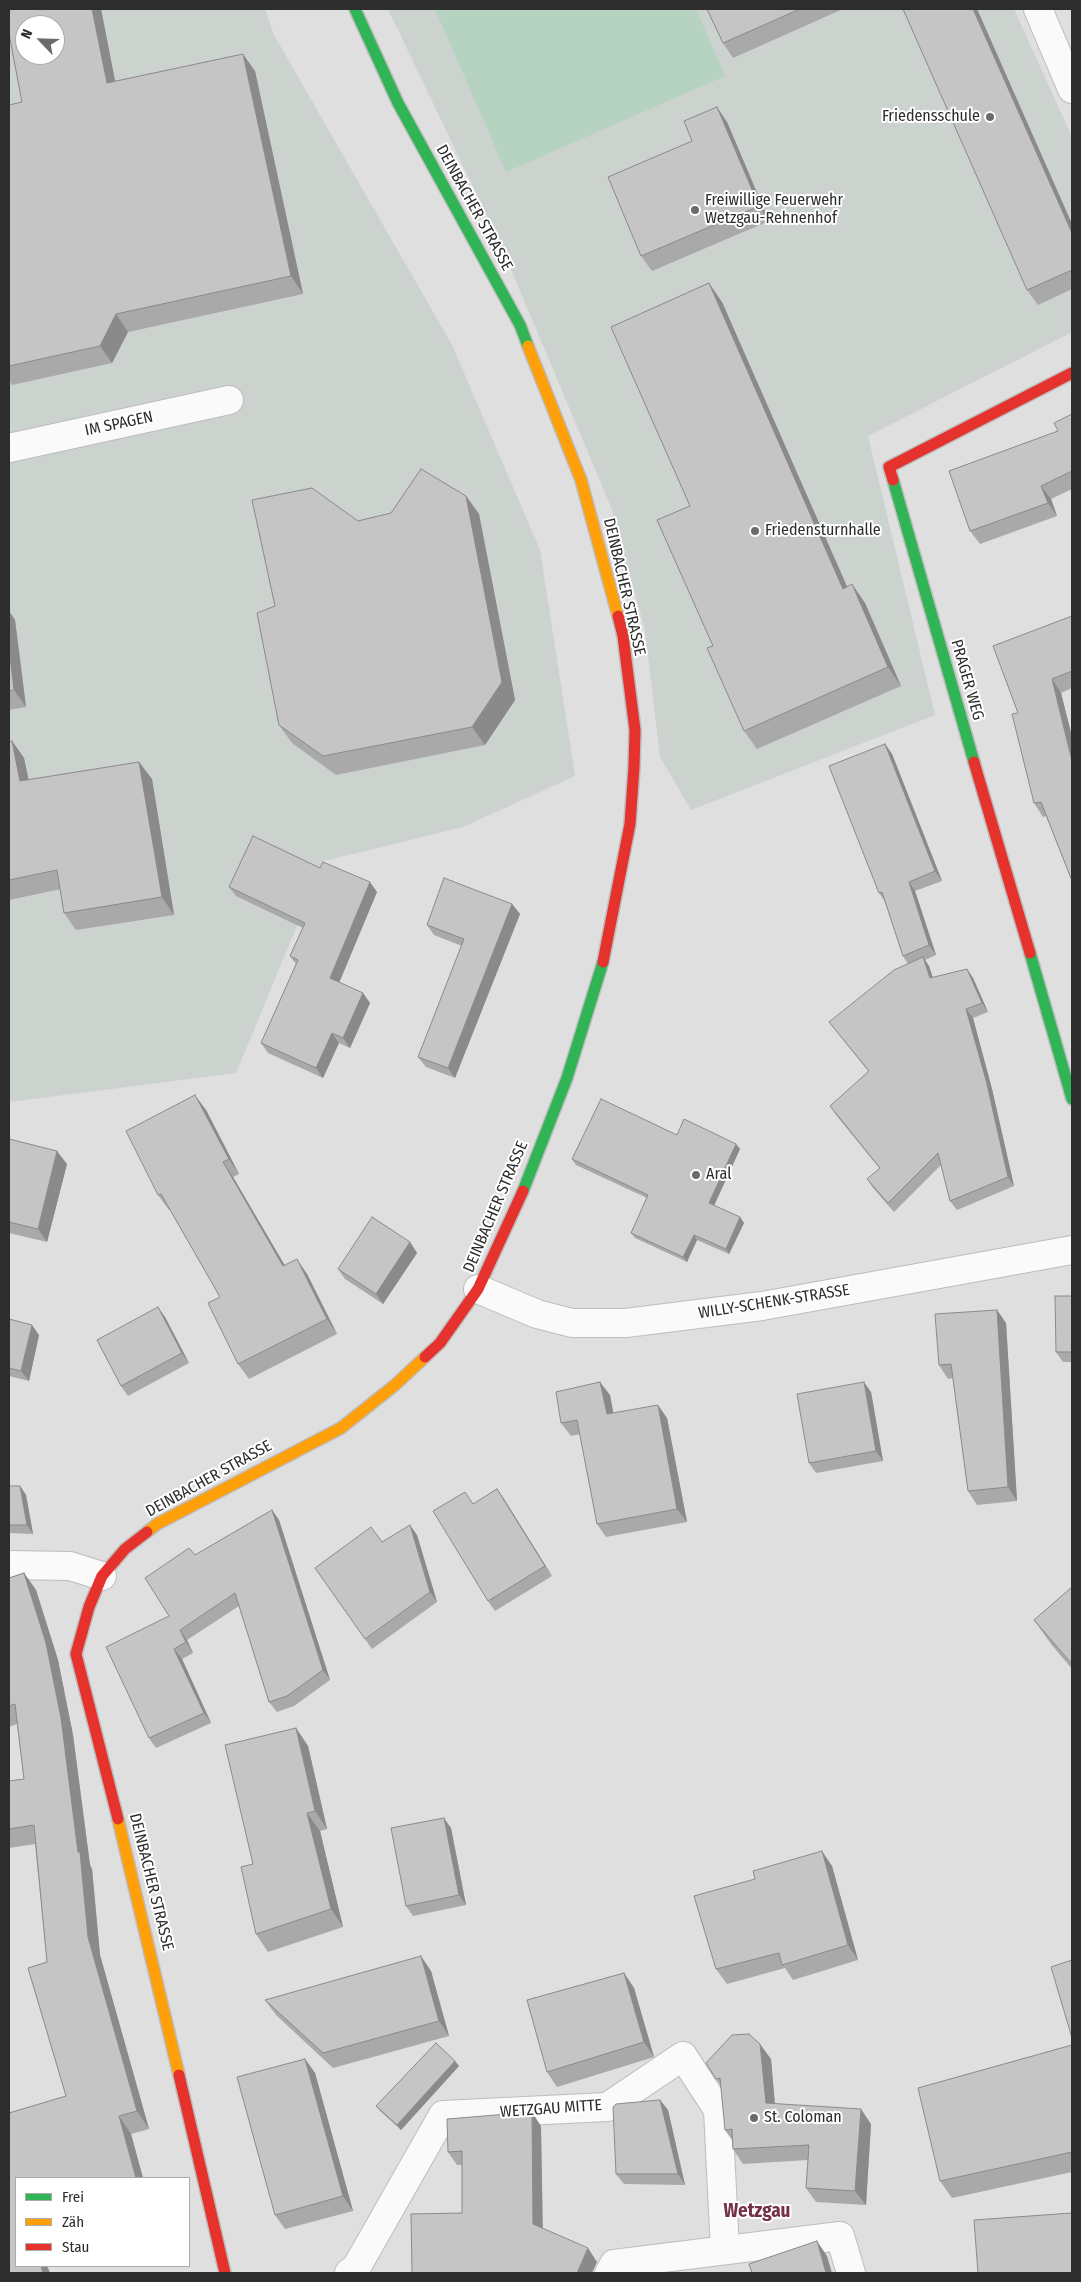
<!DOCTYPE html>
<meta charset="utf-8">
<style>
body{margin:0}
#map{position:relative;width:1081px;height:2282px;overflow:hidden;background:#dedfde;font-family:"Fira Sans Condensed",sans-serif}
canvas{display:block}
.frame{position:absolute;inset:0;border:10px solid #2c2d2c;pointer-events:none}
.legend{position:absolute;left:15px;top:2177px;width:175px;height:90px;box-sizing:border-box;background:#fff;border:1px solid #ababab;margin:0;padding:6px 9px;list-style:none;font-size:15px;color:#2c2d2c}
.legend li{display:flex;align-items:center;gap:10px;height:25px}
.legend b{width:25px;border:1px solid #ababab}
.north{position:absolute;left:15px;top:15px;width:50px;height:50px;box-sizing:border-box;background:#fff;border:1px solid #ababab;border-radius:50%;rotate:294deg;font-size:14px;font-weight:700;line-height:20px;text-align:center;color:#2c2d2c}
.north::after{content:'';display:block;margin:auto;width:18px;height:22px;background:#6a6b6a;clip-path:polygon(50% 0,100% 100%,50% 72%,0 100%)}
</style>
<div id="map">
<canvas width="1081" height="2282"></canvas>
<div class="frame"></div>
<ul class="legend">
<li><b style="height:6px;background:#30b455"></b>Frei</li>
<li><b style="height:6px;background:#ff9f0a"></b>Zäh</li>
<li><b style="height:6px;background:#e5322d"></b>Stau</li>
</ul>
<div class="north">N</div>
</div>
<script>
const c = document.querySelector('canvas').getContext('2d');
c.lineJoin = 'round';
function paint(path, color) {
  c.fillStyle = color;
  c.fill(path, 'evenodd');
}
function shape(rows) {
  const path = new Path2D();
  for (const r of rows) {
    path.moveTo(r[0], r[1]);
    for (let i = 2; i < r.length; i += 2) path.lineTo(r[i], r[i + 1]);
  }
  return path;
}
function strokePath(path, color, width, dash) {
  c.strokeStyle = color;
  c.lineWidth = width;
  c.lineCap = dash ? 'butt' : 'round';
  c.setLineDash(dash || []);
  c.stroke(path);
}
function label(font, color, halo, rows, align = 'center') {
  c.font = font + ' "Fira Sans Condensed",sans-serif';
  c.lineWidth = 4;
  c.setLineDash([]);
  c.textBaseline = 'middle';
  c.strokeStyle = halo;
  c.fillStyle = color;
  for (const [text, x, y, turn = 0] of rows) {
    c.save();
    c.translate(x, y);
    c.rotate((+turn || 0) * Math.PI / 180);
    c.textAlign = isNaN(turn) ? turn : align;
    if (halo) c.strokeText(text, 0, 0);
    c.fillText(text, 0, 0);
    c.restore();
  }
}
const built = shape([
 [9,9,265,9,274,35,452,345,540,550,575,776,463,827,324,861,236,1073,9,1102],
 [25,25,55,25,55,55,25,55],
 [388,9,1014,9,1072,137,1072,332,868,436,935,715,691,810,660,757,645,630,611,507,499,241]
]);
const green = shape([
 [435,9,696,9,725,76,506,172]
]);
const street = shape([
 [1038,9,1072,89],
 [9,448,229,400],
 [478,1289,537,1314,572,1323,626,1323,762,1306,1072,1250],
 [9,1565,70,1566,102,1576],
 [349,2273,356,2268,443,2115,607,2107,683,2056,718,2110,725,2250],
 [609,2273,614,2264,840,2236,851,2273]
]);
const fast = shape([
 [355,9,398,103,520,325,528,346],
 [893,480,974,762],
 [1030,953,1072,1099],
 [523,1191,567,1078,603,962]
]);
const slow = shape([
 [528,346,581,480,618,616],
 [147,1532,157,1524,341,1428,395,1385,425,1357],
 [118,1819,179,2075]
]);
const jam = shape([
 [893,480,889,467,1072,373],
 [974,762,1030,953],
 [603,962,630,824,634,767,635,730,623,636,618,616],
 [425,1357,440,1343,478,1289,523,1191],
 [118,1819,76,1654,89,1607,102,1576,125,1549,147,1532],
 [179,2075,225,2273]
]);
const wall = shape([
 [9,9,101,9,115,82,255,71,303,294,128,332,112,363,12,385,9,380,9,105,22,102],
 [707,9,843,9,733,58,723,43],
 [977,9,1072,224,1072,289,1038,305,1027,290],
 [727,122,769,221,652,271,641,256,692,141],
 [722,302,847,587,865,603,901,686,757,749,744,731,713,646,690,506],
 [1072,414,1072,489,1051,499,1057,516,980,544,970,531],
 [466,496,479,514,515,700,485,745,336,775,292,743,279,725,275,606,358,521],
 [9,611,15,620,26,707,9,710],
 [1072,616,1072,688,1061,693,1072,737,1072,881,1046,816,1043,817,1034,803,1018,713],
 [12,741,24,758,29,780,152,779,174,915,76,930,64,913,61,889,9,900,9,742],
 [885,744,892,754,942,881,915,891,936,955,925,960,929,966,933,978,967,969,973,978,988,1012,973,1018,992,1089,1014,1186,957,1210,950,1201,941,1165,894,1212,873,1188,867,1179,880,1169,836,1115,830,1106,869,1072,836,1031,829,1022,908,964,903,956,885,902,879,893],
 [320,868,377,892,339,982,363,993,370,1003,350,1048,339,1043,323,1078,268,1053,261,1043,296,964,290,956,303,928,236,896,229,887],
 [512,904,520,914,455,1078,426,1067,418,1057,462,946,434,935,427,925],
 [206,1110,239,1174,233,1177,284,1265,307,1274,337,1334,249,1379,238,1364,220,1297,170,1210,169,1210,158,1195],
 [677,1135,736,1144,740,1149,714,1205,744,1223,729,1254,697,1240,687,1262,635,1238,631,1233,647,1198,576,1165,572,1159],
 [9,1139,67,1164,47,1242,9,1233],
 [410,1242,417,1253,383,1304,345,1279,338,1269],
 [1072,1296,1072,1362,1063,1362,1056,1352],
 [997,1310,1006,1323,1017,1501,977,1505,968,1491,953,1378,948,1379,939,1365],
 [165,1317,189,1363,128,1396,121,1386],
 [9,1319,39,1335,29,1381,9,1376],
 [871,1392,883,1461,816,1473,809,1463],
 [610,1395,613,1413,667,1418,687,1522,606,1537,597,1524,580,1434,571,1436,561,1423],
 [9,1486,20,1486,26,1495,33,1534,9,1533],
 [497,1489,504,1499,552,1576,495,1611,488,1601,473,1504],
 [272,1510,279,1520,330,1680,294,1706,277,1712,269,1702,239,1606,187,1640,193,1653,182,1659,211,1723,156,1748,149,1738,169,1616,195,1555],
 [417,1535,437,1602,372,1649,315,1568,382,1542],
 [24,1573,36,1590,58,1660,73,1735,90,1865,92,1869,100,1955,149,2129,131,2134,143,2178,16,2178,16,2266,47,2266,50,2273,9,2273,9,2113,66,2096,28,1968,47,1962,35,1844,9,1848,9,1781,24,1779,17,1724,9,1727,9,1578],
 [1072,1587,1072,1669,1051,1644,1034,1620],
 [296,1728,308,1746,327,1829,320,1831,343,1927,268,1952,256,1934,253,1864],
 [451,1828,466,1905,413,1916,406,1906],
 [832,1866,858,1960,793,1980,785,1968,727,1984,716,1969],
 [431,1971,449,2036,333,2068,276,2015,265,2000],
 [624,1973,634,1988,654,2057,557,2087,547,2072],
 [1072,2045,1072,2172,952,2198,940,2181],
 [305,2059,315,2073,353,2211,285,2229,275,2215],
 [771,2059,775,2104,871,2124,866,2205,816,2202,806,2188,808,2160,743,2164,733,2149,732,2140,725,2130,721,2086,706,2063],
 [459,2066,401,2130,380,2111,376,2106],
 [660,2100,668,2110,685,2185,624,2184,616,2174],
 [541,2126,542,2228,597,2262,462,2213,462,2165,457,2165,448,2152]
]);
const shadedWall = shape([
 [92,9,101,9,119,101,107,83],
 [973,9,977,9,1072,224,1072,233],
 [243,54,255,71,303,294,291,276],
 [717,107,727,122,769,221,759,206],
 [709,283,722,302,856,607,843,589],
 [116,314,128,332,112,363,100,346],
 [1041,486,1051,499,1057,516,1048,503],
 [466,496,479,514,515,700,485,745,472,727],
 [852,584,865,603,901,686,888,667],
 [9,611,15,620,26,707,14,690,9,648],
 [1052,679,1061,693,1072,737,1072,761],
 [12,741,24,758,32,798,20,781],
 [885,744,892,754,942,881,935,871],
 [139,762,152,779,174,915,162,897],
 [370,882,377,892,337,988,330,978],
 [909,882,915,891,936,955,929,945],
 [512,904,520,914,455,1078,448,1068],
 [923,957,929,966,936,988,930,978],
 [967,969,973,978,988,1012,982,1003],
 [363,993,370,1003,350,1048,343,1038],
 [966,1009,973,1018,992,1089,1014,1186,1008,1177],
 [332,1033,339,1043,323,1078,316,1068],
 [195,1095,206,1110,239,1174,229,1159],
 [736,1144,740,1149,713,1208,709,1203],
 [57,1151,67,1164,47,1242,38,1229],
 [223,1162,233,1177,294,1281,283,1266],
 [740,1217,744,1223,729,1254,726,1249],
 [694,1235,697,1240,687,1262,683,1257],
 [410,1242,417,1253,383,1304,376,1294],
 [297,1259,307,1274,337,1334,327,1319],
 [158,1307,165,1317,189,1363,182,1353],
 [997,1310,1006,1323,1017,1501,1008,1487],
 [32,1325,39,1335,29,1381,21,1371],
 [600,1382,610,1395,616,1427,607,1414],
 [864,1382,871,1392,883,1461,876,1451],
 [658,1405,667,1418,687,1522,677,1509],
 [20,1486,26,1495,33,1534,27,1525],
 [497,1489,504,1499,552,1576,545,1566],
 [272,1510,279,1520,330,1680,323,1670],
 [410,1525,417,1535,437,1602,430,1592],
 [24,1573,36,1590,58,1660,73,1735,90,1865,92,1869,100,1955,149,2129,137,2111,88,1937],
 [180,1630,187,1640,193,1653,186,1642],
 [174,1649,182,1659,211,1723,204,1713],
 [296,1728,308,1746,327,1829,315,1811],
 [307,1813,320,1831,343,1927,331,1909],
 [444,1818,451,1828,466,1905,459,1895],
 [822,1851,832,1866,858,1960,848,1945],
 [421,1956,431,1971,449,2036,439,2021],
 [624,1973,634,1988,654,2057,644,2042],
 [760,2044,771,2059,776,2118,766,2103],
 [305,2059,315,2073,353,2211,343,2196],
 [455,2061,459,2066,401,2130,397,2125],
 [660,2100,668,2110,685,2185,678,2174],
 [861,2109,871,2124,866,2205,855,2191],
 [532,2112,541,2126,543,2237,533,2224],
 [119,2116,131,2134,143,2178,136,2178],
 [817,2241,827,2256,832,2273,826,2273],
 [588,2248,597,2262,592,2273,577,2273],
 [41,2266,47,2266,50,2273,43,2273]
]);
const building = shape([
 [9,9,92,9,107,83,243,54,291,276,116,314,100,346,9,366,9,105,22,102,9,34,9,9],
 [25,25,55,25,55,55,25,55,25,25],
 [707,9,800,9,723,43,707,9],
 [903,9,973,9,1072,233,1072,270,1027,290,903,9],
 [717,107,759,206,641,256,608,177,692,141,684,121,717,107],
 [709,283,843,589,852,584,888,667,744,731,707,648,713,646,657,520,690,506,611,327,709,283],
 [1072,414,1072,471,1041,486,1048,503,970,531,949,471,1058,431,1054,423,1072,414],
 [421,469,466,496,502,682,472,727,323,756,279,725,257,613,275,606,252,500,312,488,358,521,391,513,421,469],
 [1072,616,1072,671,1052,679,1072,761,1072,881,1041,802,1034,803,1012,714,1018,713,993,646,1072,616],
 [9,648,14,690,9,691,9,648],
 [12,741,20,781,139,762,162,897,64,913,57,870,9,880,9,742,12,741],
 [885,744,935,871,909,882,929,945,903,956,882,892,879,893,829,766,885,744],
 [253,836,320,868,323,862,370,882,330,978,363,993,343,1038,332,1033,316,1068,261,1043,298,960,290,956,305,923,229,887,253,836],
 [444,878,512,904,448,1068,418,1057,464,939,427,925,444,878],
 [923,957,930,978,967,969,982,1003,966,1009,986,1080,1008,1177,950,1201,938,1153,888,1203,867,1179,880,1168,830,1106,869,1071,829,1022,894,970,923,957],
 [195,1095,229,1159,223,1162,283,1266,297,1259,327,1319,238,1364,208,1303,220,1297,161,1194,158,1195,126,1131,195,1095],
 [601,1099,677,1135,684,1119,736,1144,709,1203,740,1217,726,1249,694,1235,683,1257,631,1233,648,1195,572,1159,601,1099],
 [9,1139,57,1151,38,1229,9,1222,9,1139],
 [372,1217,410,1242,376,1294,338,1269,372,1217],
 [1055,1296,1072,1296,1072,1352,1056,1352,1055,1296],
 [158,1307,182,1353,121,1386,97,1340,158,1307],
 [997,1310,1008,1487,968,1491,951,1364,939,1365,935,1314,997,1310],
 [9,1319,32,1325,21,1371,9,1368,9,1319],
 [600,1382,607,1414,658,1405,677,1509,597,1524,577,1420,561,1423,556,1392,600,1382],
 [864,1382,876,1451,809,1463,797,1394,864,1382],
 [9,1486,20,1486,27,1525,9,1525,9,1486],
 [497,1489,545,1566,488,1601,433,1511,465,1492,473,1504,497,1489],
 [272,1510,323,1670,287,1696,269,1702,235,1593,180,1630,186,1642,174,1649,204,1713,149,1738,106,1647,169,1616,145,1578,189,1548,195,1555,272,1510],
 [410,1525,430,1592,365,1639,315,1568,371,1527,382,1542,410,1525],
 [24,1573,46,1643,61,1718,78,1852,80,1852,88,1937,137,2111,119,2116,136,2178,16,2178,16,2266,41,2266,43,2273,9,2273,9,2113,66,2096,28,1968,47,1962,34,1825,9,1829,9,1781,24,1779,15,1704,9,1706,9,1578,24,1573],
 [1072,1587,1072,1664,1034,1620,1072,1587],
 [296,1728,315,1811,307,1813,331,1909,256,1934,241,1867,253,1864,225,1745,296,1728],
 [444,1818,459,1895,406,1906,391,1828,444,1818],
 [822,1851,848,1945,782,1965,779,1953,716,1969,694,1896,755,1879,753,1871,822,1851],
 [421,1956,439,2021,323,2053,265,2000,421,1956],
 [1072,1960,1072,2038,1051,1967,1072,1960],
 [624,1973,644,2042,547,2072,527,2000,624,1973],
 [749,2034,760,2044,766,2103,861,2109,855,2191,806,2188,809,2145,733,2149,732,2129,725,2130,720,2078,716,2079,706,2063,732,2035,749,2034],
 [436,2043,455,2061,397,2125,376,2106,436,2043],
 [1072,2045,1072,2152,940,2181,918,2088,1072,2045],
 [305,2059,343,2196,275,2215,237,2077,305,2059],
 [660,2100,678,2174,616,2174,613,2107,616,2104,660,2100],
 [532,2112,533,2224,588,2248,577,2273,412,2273,411,2214,462,2213,462,2151,448,2152,447,2119,532,2112],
 [1072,2213,1072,2273,978,2273,974,2220,1072,2213],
 [817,2241,826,2273,752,2273,749,2264,817,2241]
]);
const markers = [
 [990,117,5,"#6a6b6a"],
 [695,210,5,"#6a6b6a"],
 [755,531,5,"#6a6b6a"],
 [696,1175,5,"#6a6b6a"],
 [754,2118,5,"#6a6b6a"]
];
const poiNames = [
 ["Friedensschule",980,117,"right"],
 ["Freiwillige Feuerwehr",705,201],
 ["Wetzgau-Rehnenhof",705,219],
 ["Friedensturnhalle",765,531],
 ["Aral",706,1175],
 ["St. Coloman",764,2118]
];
const streetNames = [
 ["DEINBACHER STRASSE",474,208,61],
 ["IM SPAGEN",119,424,-12],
 ["DEINBACHER STRASSE",624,587,77],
 ["PRAGER WEG",967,680,74],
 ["DEINBACHER STRASSE",496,1207,-67],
 ["WILLY-SCHENK-STRASSE",774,1302,-9],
 ["DEINBACHER STRASSE",209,1479,-29],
 ["DEINBACHER STRASSE",151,1882,76],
 ["WETZGAU MITTE",551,2109,-4]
];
const quarterNames = [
 ["Wetzgau",757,2212]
];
paint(built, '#ccd2ce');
paint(green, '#b6d2c1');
strokePath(street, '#bcbdbc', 30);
strokePath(fast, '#bcbdbc', 14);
strokePath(slow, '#bcbdbc', 14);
strokePath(jam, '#bcbdbc', 14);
strokePath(street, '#fafafa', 28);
strokePath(fast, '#30b455', 11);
strokePath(slow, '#ff9f0a', 11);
strokePath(jam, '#e5322d', 11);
paint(wall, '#a9a9a9');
paint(shadedWall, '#898a89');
paint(building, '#c4c5c4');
strokePath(building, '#898a89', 1);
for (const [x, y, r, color] of markers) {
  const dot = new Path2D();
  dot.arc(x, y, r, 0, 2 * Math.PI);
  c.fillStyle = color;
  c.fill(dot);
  strokePath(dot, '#fff', 2);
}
label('16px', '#2c2d2c', '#fff', poiNames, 'left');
label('16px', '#2c2d2c', '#fff', streetNames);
label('bold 19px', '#743049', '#fff', quarterNames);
</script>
